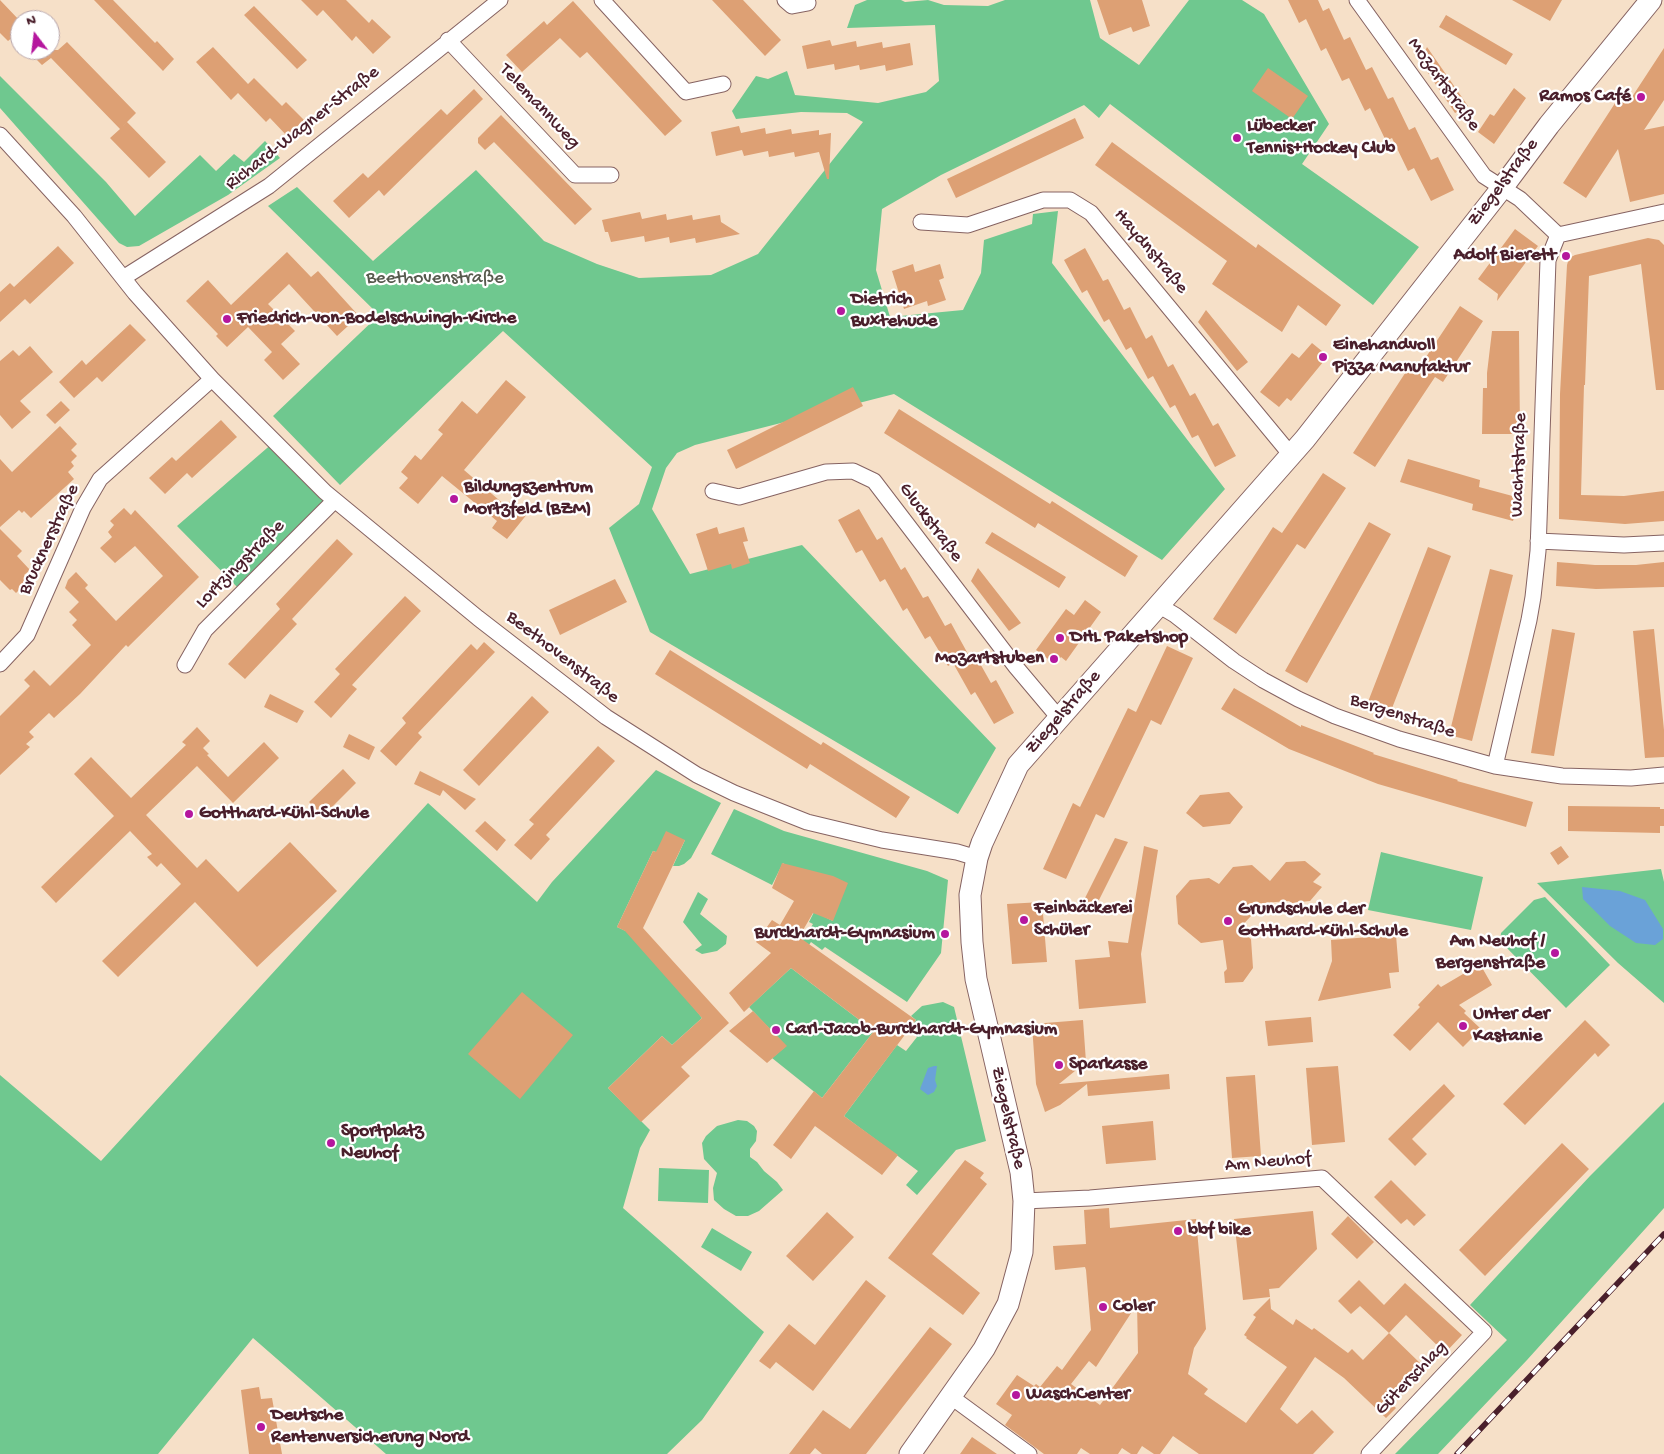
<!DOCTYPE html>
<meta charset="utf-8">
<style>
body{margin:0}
#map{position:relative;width:1664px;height:1454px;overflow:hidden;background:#f6e0c8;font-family:"Gochi Hand",sans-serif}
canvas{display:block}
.north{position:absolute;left:10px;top:10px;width:50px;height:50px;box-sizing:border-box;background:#fff;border:1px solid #b7a5aa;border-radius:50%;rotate:345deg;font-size:14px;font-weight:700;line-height:20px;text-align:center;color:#4a1f2b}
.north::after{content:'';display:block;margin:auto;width:18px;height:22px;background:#b5179e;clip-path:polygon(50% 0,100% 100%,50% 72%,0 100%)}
</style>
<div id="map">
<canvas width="1664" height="1454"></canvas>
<div class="north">N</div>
</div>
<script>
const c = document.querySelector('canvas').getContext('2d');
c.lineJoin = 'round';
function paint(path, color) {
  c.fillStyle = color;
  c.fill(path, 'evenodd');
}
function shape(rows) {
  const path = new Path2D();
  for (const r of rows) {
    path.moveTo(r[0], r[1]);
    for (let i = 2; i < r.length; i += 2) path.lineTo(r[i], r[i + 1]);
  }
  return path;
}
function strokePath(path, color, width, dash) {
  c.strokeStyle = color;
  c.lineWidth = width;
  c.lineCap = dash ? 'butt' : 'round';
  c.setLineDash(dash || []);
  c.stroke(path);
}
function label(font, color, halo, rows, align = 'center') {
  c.font = font + ' "Gochi Hand",sans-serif';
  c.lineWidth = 4.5;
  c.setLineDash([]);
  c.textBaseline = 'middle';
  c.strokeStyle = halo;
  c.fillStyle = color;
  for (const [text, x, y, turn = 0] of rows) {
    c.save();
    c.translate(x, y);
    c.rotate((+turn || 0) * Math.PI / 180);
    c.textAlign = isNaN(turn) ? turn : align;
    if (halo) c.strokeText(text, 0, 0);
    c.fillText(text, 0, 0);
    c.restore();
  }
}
const green = shape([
 [867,0,901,0,905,2,928,0,944,5,988,6,1005,0,1090,0,1100,38,1139,65,1189,0,1242,0,1264,14,1329,124,1302,164,1419,247,1373,305,1110,104,1099,118,1084,105,941,175,882,209,876,270,890,317,963,310,981,273,984,240,1032,224,1033,214,1058,211,1052,263,1225,489,1162,560,894,394,695,445,677,453,666,468,652,509,690,574,802,545,996,748,958,814,650,632,609,528,639,504,652,467,503,331,340,485,273,416,379,315,268,206,297,187,373,261,476,170,544,241,597,264,639,278,711,275,758,254,863,122,847,113,801,112,736,119,732,111,756,76,768,79,787,71,795,95,878,103,926,92,939,81,935,25,847,28,855,5],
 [0,76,106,182,135,216,200,155,216,171,234,154,244,162,265,141,280,158,228,195,139,246,127,247,119,243,0,108],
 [274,442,334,501,242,592,177,526],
 [656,770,721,803,691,858,684,864,679,866,673,866,685,840,656,852,653,851,617,927,639,937,702,1018,672,1045,662,1036,608,1088,650,1130,640,1148,623,1208,764,1332,702,1420,667,1454,386,1454,253,1338,158,1454,0,1454,0,1075,101,1161,428,803,537,902,552,882],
 [734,809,784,831,927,871,948,880,941,953,907,1002,825,947,822,950,811,942,809,945,799,938,804,930,808,932,813,924,809,922,814,912,833,921,783,863,772,885,711,854],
 [1381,852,1483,877,1471,930,1368,910],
 [1661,869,1664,882,1664,1003,1618,963,1537,883],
 [698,892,708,899,700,914,727,936,726,944,717,951,702,954,695,950,702,945,683,922],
 [1545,897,1610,965,1566,1008,1500,941,1501,933,1534,900],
 [791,968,874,1031,822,1098,772,1058,786,1046,749,1007],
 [943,1002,954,1007,986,1141,956,1150,917,1195,906,1185,918,1171,844,1116,897,1045,906,1051,917,1037,909,1030,916,1020,911,1016,922,1006],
 [1664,1102,1664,1208,1527,1360,1438,1454,1395,1454,1507,1340,1470,1305,1590,1176],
 [738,1120,747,1121,754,1126,757,1131,756,1141,750,1149,750,1157,757,1162,764,1171,777,1182,783,1190,759,1211,748,1216,736,1216,724,1209,714,1200,713,1188,717,1173,704,1159,702,1143,706,1136,717,1126],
 [659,1168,709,1170,708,1203,658,1201],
 [712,1228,752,1252,741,1271,701,1247]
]);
const water = shape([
 [1582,887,1620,891,1645,900,1663,929,1663,939,1655,945,1636,943,1610,926,1583,899],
 [934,1066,937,1066,935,1080,937,1086,934,1092,928,1095,920,1089,928,1068]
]);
const building = shape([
 [0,0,20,21,20,43,14,36,8,41,0,33],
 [94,0,113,0,155,43,157,41,174,59,163,71],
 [301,0,346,0,369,23,372,19,391,37,373,54,356,36,352,41,323,10,317,16],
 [712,0,743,0,781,40,765,56],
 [1097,0,1142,0,1150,26,1133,32,1131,27,1109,35],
 [1288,0,1318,0,1323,11,1329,8,1344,40,1350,37,1366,70,1372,67,1388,99,1393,97,1409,130,1415,127,1431,160,1438,157,1454,190,1431,201,1414,168,1408,171,1392,138,1386,141,1370,108,1365,111,1349,78,1342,81,1326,48,1321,51,1306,19,1299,23],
 [1512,0,1562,0,1550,21],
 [573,1,682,121,665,136,587,52,580,58,560,38,522,72,506,55,544,21,547,25],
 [254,6,307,60,297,69,244,15],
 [1446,15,1513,54,1506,65,1439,27],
 [830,40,832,46,856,41,857,47,882,42,883,48,910,43,913,65,886,71,885,65,860,70,859,65,835,70,834,64,807,69,802,46],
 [67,42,136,113,123,126,127,122,166,162,149,178,110,138,120,129,51,58,42,65,27,50,58,50],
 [213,47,248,84,254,78,282,106,286,102,304,120,287,136,270,118,266,122,238,93,231,100,196,62],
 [1427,47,1468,106,1455,113,1420,61],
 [1664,48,1664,100,1644,130,1664,126,1664,194,1630,202,1618,149,1586,198,1563,183,1621,94,1630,100],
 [1268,68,1308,96,1292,119,1252,91],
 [1514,88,1526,98,1494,144,1478,132,1490,114,1494,116],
 [474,89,483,99,384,196,379,190,349,218,333,201,363,173,368,178,441,109,447,115],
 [501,115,592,209,575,225,494,142,485,150,478,143,478,138],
 [1075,118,1084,138,956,198,947,179],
 [739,126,741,133,765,128,766,134,791,129,792,134,819,130,819,135,831,133,829,179,827,179,819,152,795,157,794,152,769,157,768,151,744,156,742,150,716,156,711,132],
 [1112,142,1256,248,1258,244,1341,305,1326,326,1298,305,1282,332,1212,284,1227,261,1095,165],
 [640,212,642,219,666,214,667,220,692,215,693,220,720,215,721,222,740,234,696,243,695,238,670,243,669,237,645,242,644,236,611,242,608,232,605,232,602,220],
 [1515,229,1538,246,1497,301,1498,294,1478,279],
 [1648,238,1659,240,1664,245,1664,390,1656,390,1641,264,1589,276,1585,385,1584,385,1581,495,1624,496,1664,491,1664,521,1625,524,1559,519,1560,394,1567,265,1569,258,1575,255],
 [58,246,74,263,30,304,25,299,0,322,0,292,10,283,14,287],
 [1085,248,1103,281,1108,279,1124,310,1130,307,1146,339,1152,335,1168,367,1173,364,1190,396,1195,393,1213,426,1218,423,1236,456,1215,467,1198,435,1192,438,1175,405,1170,408,1153,376,1148,379,1131,347,1126,350,1109,319,1104,322,1087,290,1082,293,1064,260],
 [287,252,311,277,318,271,359,316,337,336,289,284,268,304,295,331,281,344,300,364,283,380,264,360,272,352,248,327,227,347,216,336,218,334,186,301,208,280,231,305],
 [913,264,915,272,940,264,944,278,939,280,946,300,928,306,927,301,904,309,892,271],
 [1460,306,1483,321,1443,382,1435,377,1375,467,1353,453,1413,361,1420,366],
 [1206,310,1248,362,1237,371,1198,322],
 [130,324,146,340,102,382,97,377,74,398,59,382,82,360,86,365],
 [1492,331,1519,331,1520,434,1482,434,1483,388,1487,388,1487,373],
 [1312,343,1328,356,1291,401,1287,398,1279,407,1260,392,1292,353,1299,358],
 [30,346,53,372,20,401,31,412,12,429,0,415,0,361,13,350,19,356],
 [506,380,526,397,464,470,506,506,512,499,528,513,507,539,492,528,497,521,442,476,418,504,399,488,408,478,401,472,415,455,421,460,443,434,438,430,462,401,477,414],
 [853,387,863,406,736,469,727,450],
 [61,401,70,410,55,424,46,415],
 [899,409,1050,504,1052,501,1138,556,1125,577,1038,523,1035,528,884,433],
 [221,420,237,437,192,478,187,473,165,494,149,478,172,457,176,461],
 [60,426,77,444,71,450,77,456,71,462,74,466,68,472,74,479,31,518,24,511,22,513,19,510,0,527,0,459,12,472],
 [1408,459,1480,480,1479,487,1520,498,1513,521,1472,510,1473,504,1400,482],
 [1323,473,1346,488,1305,549,1297,544,1236,634,1213,619,1273,527,1282,533],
 [124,508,131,515,135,510,199,577,128,647,126,645,80,694,54,718,49,713,29,732,34,737,26,744,30,747,0,775,0,716,30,686,24,680,34,670,50,686,91,645,72,625,77,620,69,612,79,602,65,588,68,580,76,572,88,585,85,588,116,621,163,576,135,546,115,563,100,548,112,537,108,532,114,525,110,521],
 [859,509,877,540,882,537,901,570,905,567,923,598,928,596,945,626,951,623,968,654,973,651,991,683,996,680,1014,713,994,724,975,692,971,695,953,663,948,666,930,636,925,639,907,608,903,611,885,579,880,582,862,550,856,553,838,520],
 [1369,522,1391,534,1307,683,1285,671],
 [717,527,719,534,744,527,748,541,743,542,750,563,732,569,731,564,708,571,696,534],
 [0,529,22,551,17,556,30,570,24,575,29,580,16,593,12,589,10,590,0,580],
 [992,532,1066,577,1059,588,985,543],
 [337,539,353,554,292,619,297,624,245,679,228,664,280,609,276,604],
 [1428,547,1451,556,1389,716,1366,707],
 [1557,562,1595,565,1636,565,1664,562,1664,587,1596,589,1556,586],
 [978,568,1021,623,1009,631,971,581],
 [1490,569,1513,575,1472,741,1449,735],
 [615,579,627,602,560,635,549,610],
 [405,596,421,611,352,685,357,689,331,718,314,702,340,674,335,669],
 [1085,600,1101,612,1066,661,1061,657,1055,664,1036,650,1066,609,1074,615],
 [1552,629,1575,633,1554,756,1531,753],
 [1654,629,1664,730,1664,757,1645,758,1633,631],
 [484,642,495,652,418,733,422,737,396,766,380,751,406,723,402,718,471,644,477,650],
 [1167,646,1193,658,1161,725,1151,720,1104,818,1096,814,1066,879,1043,869,1073,803,1080,807,1128,708,1136,712],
 [670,650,821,745,823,742,910,797,896,818,810,764,807,769,655,674],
 [1234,688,1301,727,1301,725,1374,753,1373,754,1458,780,1457,781,1533,802,1526,827,1378,784,1289,749,1221,709],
 [270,694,304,711,297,723,264,707],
 [532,696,549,712,479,786,463,770],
 [197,727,210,741,203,748,209,754,207,755,228,777,264,742,279,758,233,803,197,766,146,815,197,868,206,859,238,892,290,842,337,891,257,967,195,902,118,977,102,961,181,884,161,863,157,867,147,857,152,854,130,831,56,903,41,887,114,816,74,774,91,757,131,798,186,745,182,742],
 [349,734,375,747,369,760,343,747],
 [598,746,615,761,546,835,550,839,531,860,514,845,534,824,529,820],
 [343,769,356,783,323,816,309,802],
 [420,771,476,799,465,810,443,790,440,796,414,784],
 [1229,792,1243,807,1230,824,1203,827,1186,813,1200,795],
 [1568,806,1660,807,1660,809,1664,809,1664,826,1660,826,1660,833,1568,831],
 [485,821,506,840,497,851,475,831],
 [666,831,685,840,643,928,729,1023,681,1067,690,1076,641,1122,608,1088,662,1036,672,1045,702,1018,625,931,617,927,653,851,656,852],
 [1115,838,1128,842,1095,908,1083,902],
 [1144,846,1158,850,1141,954,1146,1003,1079,1009,1075,960,1110,957,1108,941,1128,943],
 [1561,846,1569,857,1558,865,1550,853],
 [1305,861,1321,874,1313,882,1322,887,1310,901,1292,903,1289,901,1263,903,1238,930,1251,939,1253,968,1243,982,1225,983,1224,972,1227,969,1223,940,1201,943,1178,924,1176,896,1190,880,1209,878,1219,884,1233,867,1252,865,1270,881,1286,862],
 [782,863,833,876,848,883,833,921,813,913,799,937,916,1020,844,1116,898,1155,882,1175,815,1126,791,1159,773,1145,814,1091,822,1098,874,1031,791,968,744,1012,729,993,771,953,756,942,772,920,780,925,794,901,772,888],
 [1042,902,1047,962,1012,964,1007,904],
 [1396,935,1399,972,1389,973,1391,988,1318,1001,1332,961,1331,940],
 [1480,964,1492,985,1459,1005,1466,1011,1464,1013,1481,1029,1463,1047,1438,1022,1410,1051,1393,1035,1420,1007,1418,1005,1438,984,1441,987],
 [522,992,573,1035,520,1099,468,1054],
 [753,1011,787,1046,767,1063,729,1031],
 [1311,1017,1313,1042,1268,1046,1265,1021],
 [1083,1020,1086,1062,1059,1084,1169,1074,1170,1089,1088,1096,1087,1084,1060,1105,1045,1112,1036,1084,1032,1024],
 [1585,1020,1610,1045,1598,1057,1595,1053,1525,1125,1503,1104],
 [1338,1066,1345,1142,1312,1145,1306,1068],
 [1255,1075,1261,1156,1232,1158,1226,1077],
 [1444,1084,1455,1096,1412,1139,1427,1154,1415,1166,1388,1139],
 [1153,1121,1156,1160,1106,1164,1102,1126],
 [1562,1143,1589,1169,1485,1276,1459,1250],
 [965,1160,984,1173,980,1178,987,1184,932,1254,980,1293,963,1315,888,1258],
 [1391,1180,1426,1215,1414,1226,1407,1219,1401,1224,1374,1197],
 [1109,1208,1110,1228,1196,1219,1206,1329,1194,1348,1188,1374,1208,1389,1204,1394,1246,1423,1287,1367,1246,1338,1247,1337,1244,1335,1256,1317,1253,1315,1270,1298,1271,1309,1293,1325,1296,1319,1312,1330,1314,1328,1348,1353,1352,1349,1363,1360,1389,1333,1421,1364,1387,1400,1396,1408,1386,1418,1344,1378,1315,1357,1280,1409,1297,1424,1312,1410,1334,1432,1313,1454,1199,1454,1173,1436,1160,1454,1154,1454,1142,1446,1137,1454,1131,1454,1122,1448,1118,1454,1090,1454,1081,1448,1077,1454,1044,1454,1005,1425,1012,1415,996,1404,1017,1375,1034,1386,1036,1384,1040,1387,1057,1366,1062,1370,1091,1330,1086,1270,1085,1267,1055,1270,1053,1246,1086,1244,1084,1210],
 [1137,1304,1138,1353,1100,1405,1071,1384,1089,1361,1096,1367],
 [1313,1211,1317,1249,1279,1288,1269,1289,1270,1297,1243,1300,1234,1219],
 [827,1212,854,1237,813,1281,786,1256],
 [1348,1216,1374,1242,1357,1259,1331,1234],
 [866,1280,886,1296,813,1391,776,1362,770,1369,759,1361,789,1324,815,1345],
 [1359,1280,1384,1305,1405,1283,1462,1335,1445,1353,1406,1315,1389,1333,1360,1306,1351,1314,1338,1301],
 [930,1327,952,1344,866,1454,822,1454,815,1448,810,1454,789,1454,823,1410,850,1429],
 [259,1387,261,1399,272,1398,282,1454,249,1454,241,1390],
 [972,1437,997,1454,960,1454]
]);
const minor = shape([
 [602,0,686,92,723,84],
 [785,0,792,6,808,3],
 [1357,0,1484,176,1520,199,1558,235],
 [448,40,575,175,611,175],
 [0,135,74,216,135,293,212,379,325,492,478,618,606,717,697,775,734,793,807,822,882,840,957,852,977,858],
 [921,222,968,225,1043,200,1070,200,1091,213,1291,455],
 [1558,235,1664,212],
 [123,278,269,186,500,0],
 [713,491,739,497,826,472,853,471,874,481,1016,667,1059,718],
 [1538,541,1624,545,1664,543],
 [1158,605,1175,615,1234,661,1263,680,1298,699,1335,716,1399,739,1495,766,1562,776,1631,778,1664,775],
 [0,664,27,635,83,508,100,479,212,379],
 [185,665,205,630,334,501],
 [1495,766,1529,620,1533,597,1538,551,1548,260,1558,235],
 [1024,1201,1090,1198,1322,1178,1484,1332,1369,1454],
 [950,1396,1029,1454]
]);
const secondary = shape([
 [910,1454,984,1349,1008,1304,1022,1252,1024,1201,1021,1172,976,979,972,942,970,895,977,858,982,843,1018,765,1305,439,1502,188,1549,125,1651,0]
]);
const rail = shape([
 [1457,1454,1664,1234]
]);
const markers = [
 [1641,97,5,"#b5179e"],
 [1237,138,5,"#b5179e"],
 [1566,256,5,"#b5179e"],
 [841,311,5,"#b5179e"],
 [227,319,5,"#b5179e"],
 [1323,357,5,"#b5179e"],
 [454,499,5,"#b5179e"],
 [1060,638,5,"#b5179e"],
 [1054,659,5,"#b5179e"],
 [189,814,5,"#b5179e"],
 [1024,920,5,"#b5179e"],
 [1228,921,5,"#b5179e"],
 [945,934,5,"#b5179e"],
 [1555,953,5,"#b5179e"],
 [1463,1026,5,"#b5179e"],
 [776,1030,5,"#b5179e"],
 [1059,1065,5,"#b5179e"],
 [331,1143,5,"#b5179e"],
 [1178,1231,5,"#b5179e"],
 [1103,1307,5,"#b5179e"],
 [1016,1395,5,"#b5179e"],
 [261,1427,5,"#b5179e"]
];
const streetNames = [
 ["Mozartstraße",1443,85,54],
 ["Telemannweg",539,107,47],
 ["Richard-Wagner-Straße",303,129,-38],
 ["Ziegelstraße",1504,183,-53],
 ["Haydnstraße",1150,252,50],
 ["Wachtstraße",1520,465,-88],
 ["Gluckstraße",930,523,53],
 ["Brucknerstraße",50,540,-65],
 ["Lortzingstraße",241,565,-45],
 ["Beethovenstraße",562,658,38],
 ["Ziegelstraße",1064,713,-49],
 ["Bergenstraße",1402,717,18],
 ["Ziegelstraße",1007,1118,77],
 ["Am Neuhof",1268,1163,-5],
 ["Güterschlag",1412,1379,-46]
];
const poiNames = [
 ["Ramos Café",1631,97,"right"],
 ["Lübecker",1247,127],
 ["Tennis+Hockey Club",1247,149],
 ["Adolf Bierett",1556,256,"right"],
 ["Dietrich",851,300],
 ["Buxtehude",851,322],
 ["Friedrich-von-Bodelschwingh-Kirche",237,319],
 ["Einehandvoll",1333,346],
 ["Pizza Manufaktur",1333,368],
 ["Bildungszentrum",464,488],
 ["Mortzfeld (BZM)",464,510],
 ["DHL Paketshop",1070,638],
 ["Mozartstuben",1044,659,"right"],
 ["Gotthard-Kühl-Schule",199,814],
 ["Feinbäckerei",1034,909],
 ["Schüler",1034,931],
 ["Grundschule der",1238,910],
 ["Gotthard-Kühl-Schule",1238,932],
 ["Burckhardt-Gymnasium",935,934,"right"],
 ["Am Neuhof /",1545,942,"right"],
 ["Bergenstraße",1545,964,"right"],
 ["Unter der",1473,1015],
 ["Kastanie",1473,1037],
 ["Carl-Jacob-Burckhardt-Gymnasium",786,1030],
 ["Sparkasse",1069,1065],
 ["Sportplatz",341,1132],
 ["Neuhof",341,1154],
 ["bbf bike",1188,1231],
 ["Coler",1113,1307],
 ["WaschCenter",1026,1395],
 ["Deutsche",271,1416],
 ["Rentenversicherung Nord",271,1438]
];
const parkNames = [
 ["Beethovenstraße",435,279]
];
paint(green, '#6fc88f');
paint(water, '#6aa2d8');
paint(building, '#dda074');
strokePath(minor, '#866362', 17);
strokePath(secondary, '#866362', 23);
strokePath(minor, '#fff', 15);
strokePath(secondary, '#fff', 21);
strokePath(rail, '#4a1f2b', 5.5);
strokePath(rail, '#fff', 4, [11]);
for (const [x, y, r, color] of markers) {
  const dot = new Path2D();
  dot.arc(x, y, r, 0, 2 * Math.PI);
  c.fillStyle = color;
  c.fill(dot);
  strokePath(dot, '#fff', 2);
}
label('19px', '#4a1f2b', '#fff', streetNames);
label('bold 19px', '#4a1f2b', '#fff', poiNames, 'left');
label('19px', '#575a4e', '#fff', parkNames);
</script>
